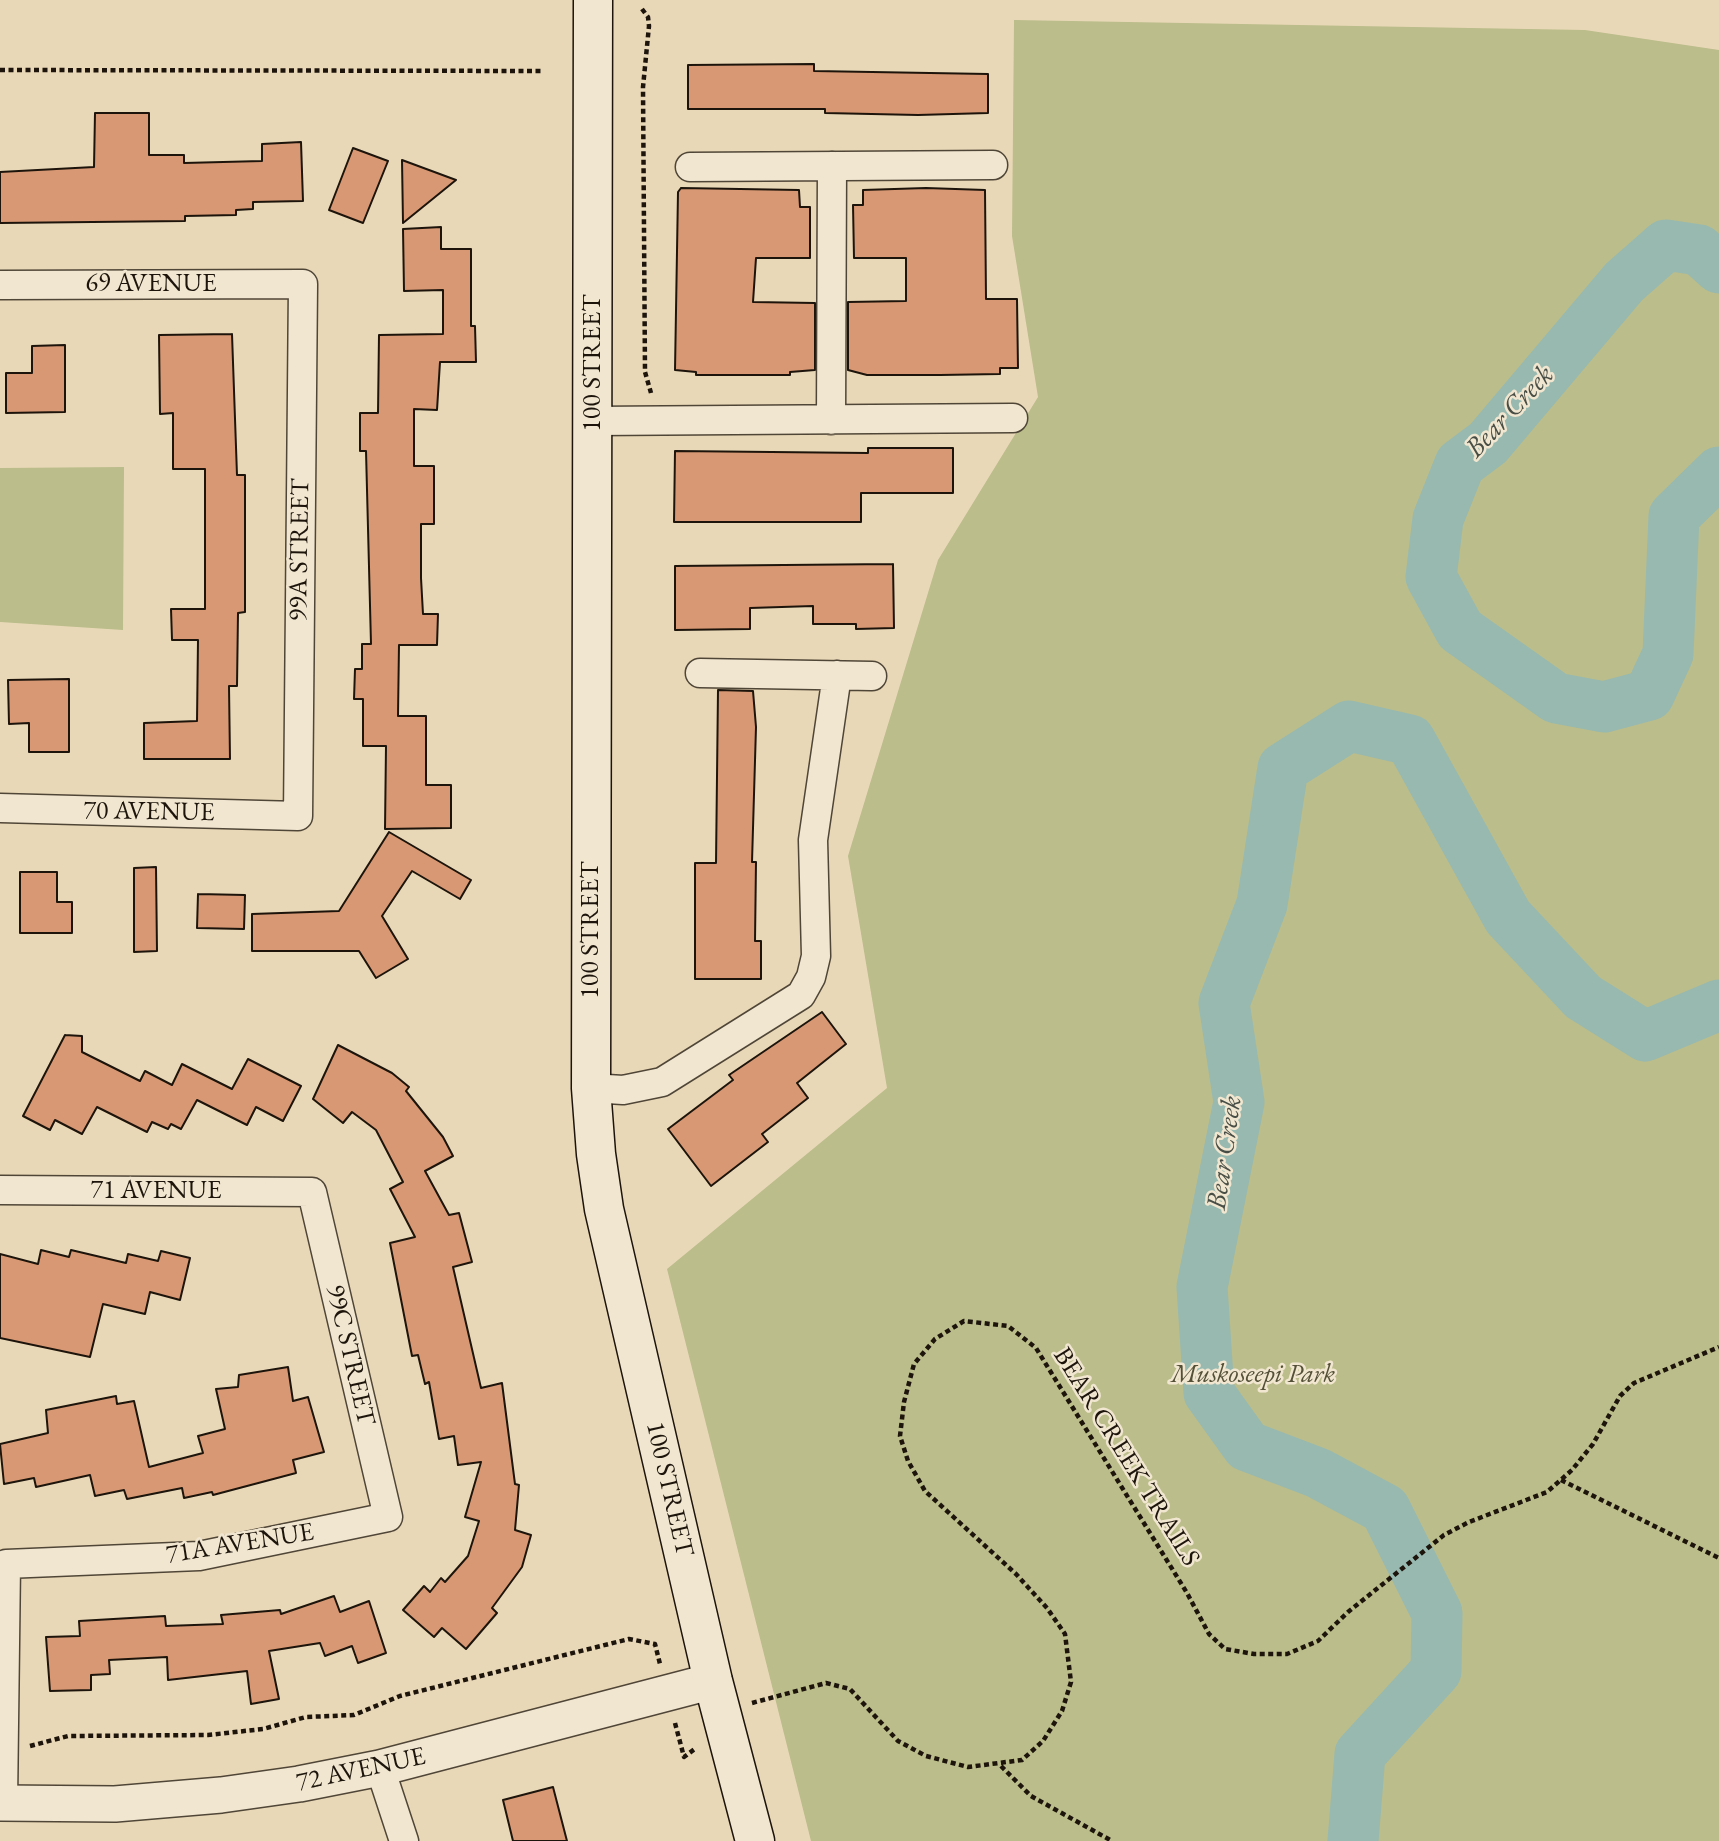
<!DOCTYPE html>
<style>
body{margin:0}
canvas{display:block;background:#e9d8b7}
</style>
<canvas width="1719" height="1841"></canvas>
<script>
const c = document.querySelector('canvas').getContext('2d');
c.lineJoin = 'round';
function paint(path, color) {
  c.fillStyle = color;
  c.fill(path, 'evenodd');
}
function shape(rows) {
  const path = new Path2D();
  for (const r of rows) {
    path.moveTo(r[0], r[1]);
    for (let i = 2; i < r.length; i += 2) path.lineTo(r[i], r[i + 1]);
  }
  return path;
}
function strokePath(path, color, width, dash) {
  c.strokeStyle = color;
  c.lineWidth = width;
  c.lineCap = dash ? 'butt' : 'round';
  c.setLineDash(dash || []);
  c.stroke(path);
}
function label(font, color, halo, rows, align = 'center') {
  c.font = font + ' "EB Garamond",serif';
  c.lineWidth = 5;
  c.setLineDash([]);
  c.textBaseline = 'middle';
  c.strokeStyle = halo;
  c.fillStyle = color;
  for (const [text, x, y, turn = 0] of rows) {
    c.save();
    c.translate(x, y);
    c.rotate((+turn || 0) * Math.PI / 180);
    c.textAlign = isNaN(turn) ? turn : align;
    if (halo) c.strokeText(text, 0, 0);
    c.fillText(text, 0, 0);
    c.restore();
  }
}
const green = shape([
 [1014,20,1585,30,1719,50,1719,1841,811,1841,667,1269,887,1088,848,856,938,560,1038,397,1012,236],
 [124,467,123,630,0,622,0,468]
]);
const river = shape([
 [1719,268,1699,250,1666,245,1624,282,1488,443,1460,464,1438,519,1431,577,1460,630,1556,698,1604,707,1649,695,1668,654,1674,516,1719,472],
 [1353,1841,1360,1754,1436,1671,1437,1613,1385,1509,1318,1473,1247,1446,1209,1393,1202,1287,1239,1102,1224,1003,1262,904,1283,768,1349,726,1410,740,1508,917,1583,997,1645,1036,1719,1005]
]);
const building = shape([
 [814,64,814,71,988,74,988,113,918,115,825,113,825,109,688,109,688,65,814,64],
 [95,113,149,113,149,155,184,155,184,163,262,161,262,144,301,142,303,201,253,202,253,209,236,210,236,215,185,216,185,221,0,223,0,172,94,167,95,113],
 [353,148,388,161,363,223,329,210,353,148],
 [402,160,456,180,403,223,402,160],
 [681,188,799,190,800,207,810,207,810,258,756,258,753,302,815,303,815,370,790,372,790,375,696,375,696,372,675,370,678,192,681,188],
 [926,188,985,190,986,299,1017,299,1018,368,1000,368,1000,374,940,375,867,375,848,370,848,302,906,301,906,258,854,258,853,205,863,205,863,190,926,188],
 [441,227,441,249,471,249,471,326,475,326,476,362,440,362,437,410,414,409,414,466,434,466,434,524,421,524,421,578,423,614,438,614,437,645,399,645,398,716,426,716,426,785,451,785,451,828,385,829,386,746,363,746,363,699,354,699,355,669,362,669,362,644,371,644,366,451,360,451,360,413,378,413,379,335,443,334,443,290,404,291,403,229,441,227],
 [232,334,237,475,245,475,245,612,238,613,237,686,229,686,230,759,144,759,144,723,197,721,198,640,172,640,171,609,205,609,205,469,173,469,173,413,160,414,159,335,232,334],
 [65,345,65,412,6,413,6,373,32,373,32,346,65,345],
 [868,448,953,448,953,493,861,493,861,522,674,522,675,451,868,453,868,448],
 [893,564,894,628,856,629,856,624,813,624,813,606,750,608,750,629,675,630,675,566,893,564],
 [69,679,69,752,29,752,29,723,9,724,8,680,69,679],
 [718,690,753,691,756,727,752,862,756,862,755,941,761,941,761,979,695,979,695,863,716,863,718,690],
 [389,832,471,880,460,899,412,871,382,916,408,959,376,978,359,951,252,951,252,914,339,911,389,832],
 [156,867,157,951,134,952,134,868,156,867],
 [20,872,57,872,57,902,72,902,72,933,20,933,20,872],
 [198,894,245,895,244,929,197,928,198,894],
 [822,1012,846,1044,797,1083,808,1098,762,1134,768,1142,711,1186,668,1129,733,1080,729,1075,822,1012],
 [65,1035,82,1036,82,1052,140,1081,145,1071,172,1085,182,1064,232,1089,248,1059,301,1086,283,1121,256,1107,247,1125,197,1100,181,1129,171,1124,168,1129,152,1122,147,1132,97,1107,82,1134,55,1120,50,1130,23,1116,65,1035],
 [338,1045,392,1073,409,1087,406,1091,443,1137,453,1156,425,1171,449,1215,459,1213,472,1262,453,1267,481,1388,502,1383,515,1484,519,1485,515,1530,531,1535,522,1567,492,1608,497,1613,466,1649,442,1628,434,1637,403,1610,424,1586,430,1592,441,1578,445,1582,468,1556,479,1521,465,1517,481,1462,458,1465,454,1436,439,1439,429,1382,425,1384,418,1355,412,1356,390,1243,415,1237,390,1189,403,1182,376,1130,352,1112,343,1123,313,1099,338,1045],
 [41,1250,69,1257,71,1250,126,1263,128,1254,158,1261,161,1251,190,1258,180,1300,150,1292,145,1314,103,1304,90,1357,0,1338,0,1254,38,1264,41,1250],
 [288,1367,293,1401,308,1397,324,1452,293,1460,296,1473,213,1495,212,1492,184,1498,182,1488,127,1499,124,1490,95,1496,90,1475,36,1487,34,1478,4,1484,0,1444,48,1433,46,1410,116,1396,117,1404,134,1401,149,1467,203,1453,198,1436,225,1429,216,1389,238,1387,239,1375,288,1367],
 [334,1596,340,1612,369,1601,386,1653,358,1663,352,1646,325,1656,320,1643,269,1651,279,1699,251,1704,247,1671,168,1680,167,1657,109,1660,110,1674,91,1675,91,1690,50,1691,46,1637,80,1636,79,1621,165,1616,166,1626,223,1624,221,1615,280,1610,281,1614,334,1596],
 [553,1787,567,1841,513,1841,503,1800,553,1787]
]);
const path = shape([
 [642,9,648,17,649,26,643,87,645,372,651,393],
 [0,70,544,71],
 [1561,1480,1719,1558],
 [752,1703,826,1683,850,1689,898,1741,926,1756,968,1767,1022,1760,1043,1741,1062,1711,1071,1682,1065,1634,1047,1608,1016,1574,925,1491,908,1461,900,1436,904,1402,914,1364,935,1339,964,1321,1008,1326,1036,1348,1187,1593,1209,1634,1225,1649,1254,1654,1287,1654,1318,1641,1348,1612,1444,1535,1469,1522,1547,1492,1572,1470,1593,1444,1620,1396,1634,1383,1719,1347],
 [675,1723,684,1757,696,1748],
 [30,1746,68,1736,208,1735,263,1729,306,1717,354,1715,400,1696,629,1639,655,1644,660,1664],
 [1001,1766,1031,1796,1112,1841]
]);
const minor = shape([
 [690,167,993,165],
 [0,285,303,284,298,816,0,808],
 [831,420,832,166],
 [594,421,1013,418],
 [700,673,872,676],
 [591,1088,623,1090,662,1082,801,995,811,977,816,956,813,840,837,675],
 [0,1190,312,1192,388,1517,199,1556,6,1564,3,1803],
 [380,1768,404,1841]
]);
const tertiary = shape([
 [0,1803,115,1804,221,1795,299,1784,380,1768,713,1681]
]);
const secondary = shape([
 [593,0,591,1088,596,1154,604,1209,713,1681,755,1841]
]);
const streetNames = [
 ["69 AVENUE",151,284],
 ["100 STREET",593,363,-90],
 ["99A STREET",300,550,-89],
 ["70 AVENUE",149,812,1],
 ["100 STREET",591,930,-90],
 ["71 AVENUE",156,1191],
 ["99C STREET",350,1355,77],
 ["BEAR CREEK TRAILS",1126,1457,58],
 ["100 STREET",669,1489,77],
 ["71A AVENUE",240,1544,-9],
 ["72 AVENUE",361,1770,-12]
];
const parkNames = [
 ["Muskoseepi Park",1253,1375]
];
const waterNames = [
 ["Bear Creek",1510,412,-47],
 ["Bear Creek",1225,1153,-82]
];
paint(green, '#bbbd8b');
strokePath(river, '#97b9b0', 51);
paint(building, '#d79873');
strokePath(building, '#1d150c', 2);
strokePath(minor, '#504637', 31);
strokePath(tertiary, '#504637', 38);
strokePath(secondary, '#1d150c', 41);
strokePath(path, '#1d150c', 4.5, [5, 3.5]);
strokePath(minor, '#f1e6d0', 28);
strokePath(tertiary, '#f1e6d0', 35);
strokePath(secondary, '#f1e6d0', 38);
label('26px', '#1d150c', '#f1e6d0', streetNames);
label('italic 26px', '#545038', '#f1e6d0', parkNames);
label('italic 28px', '#484e45', '#f1e6d0', waterNames);
</script>
